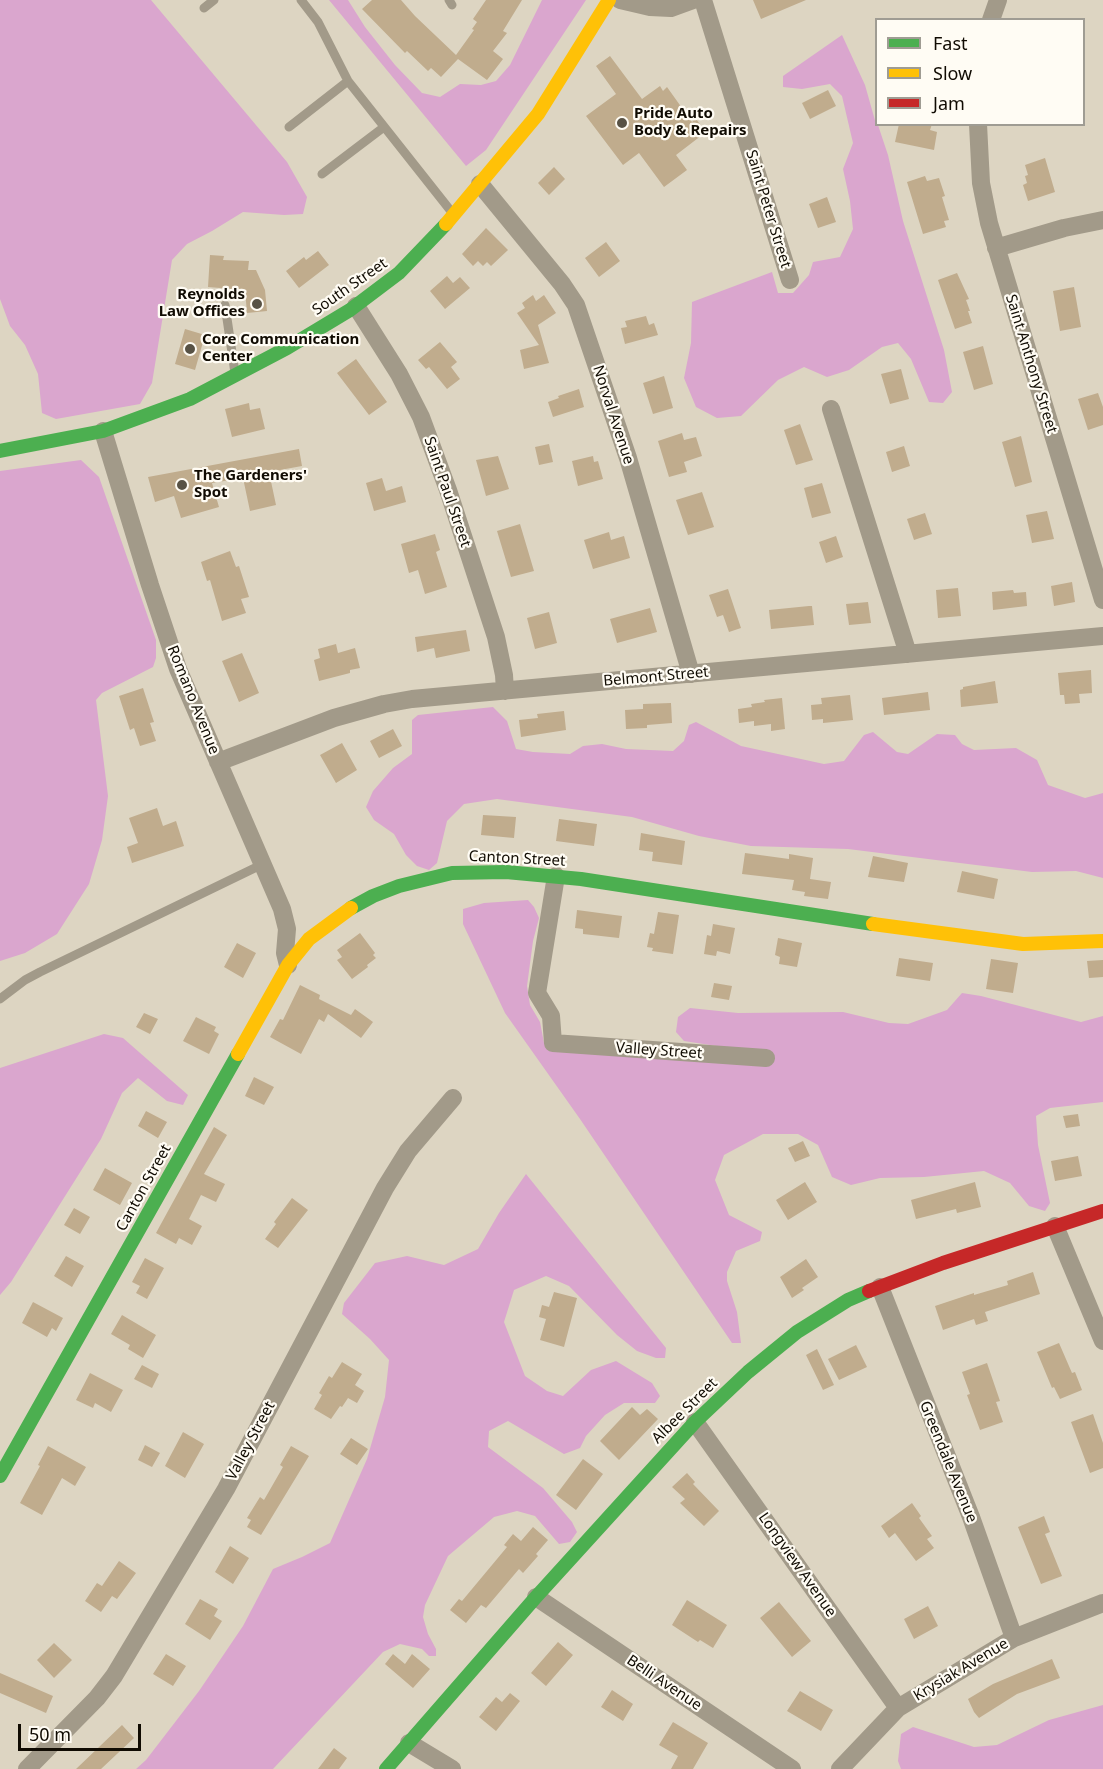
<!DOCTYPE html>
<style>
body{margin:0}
#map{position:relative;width:1103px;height:1769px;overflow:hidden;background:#ddd5c2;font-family:"Noto Sans",sans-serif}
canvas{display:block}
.legend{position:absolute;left:875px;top:18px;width:210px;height:108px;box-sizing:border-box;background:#fffcf4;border:2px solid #9f9c93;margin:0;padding:8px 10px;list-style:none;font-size:18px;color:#100b02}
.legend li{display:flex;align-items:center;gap:12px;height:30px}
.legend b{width:30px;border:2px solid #9f9c93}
.scale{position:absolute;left:18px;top:1724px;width:123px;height:27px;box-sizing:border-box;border:3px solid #100b02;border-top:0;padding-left:8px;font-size:18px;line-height:21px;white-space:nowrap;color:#100b02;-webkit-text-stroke:4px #fffcf4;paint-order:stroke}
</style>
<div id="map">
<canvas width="1103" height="1769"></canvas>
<ul class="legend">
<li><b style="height:8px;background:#4caf50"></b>Fast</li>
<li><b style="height:8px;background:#ffc107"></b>Slow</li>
<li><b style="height:8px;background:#c62828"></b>Jam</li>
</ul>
<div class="scale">50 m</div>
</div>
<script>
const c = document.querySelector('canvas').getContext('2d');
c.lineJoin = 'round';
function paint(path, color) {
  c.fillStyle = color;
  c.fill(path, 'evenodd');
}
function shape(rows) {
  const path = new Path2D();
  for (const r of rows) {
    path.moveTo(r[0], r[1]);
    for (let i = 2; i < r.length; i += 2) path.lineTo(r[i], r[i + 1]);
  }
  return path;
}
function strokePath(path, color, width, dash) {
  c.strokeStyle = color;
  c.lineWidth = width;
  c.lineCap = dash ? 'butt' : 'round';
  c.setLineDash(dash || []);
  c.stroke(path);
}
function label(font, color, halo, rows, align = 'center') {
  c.font = font + ' "Noto Sans",sans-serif';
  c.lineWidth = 4.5;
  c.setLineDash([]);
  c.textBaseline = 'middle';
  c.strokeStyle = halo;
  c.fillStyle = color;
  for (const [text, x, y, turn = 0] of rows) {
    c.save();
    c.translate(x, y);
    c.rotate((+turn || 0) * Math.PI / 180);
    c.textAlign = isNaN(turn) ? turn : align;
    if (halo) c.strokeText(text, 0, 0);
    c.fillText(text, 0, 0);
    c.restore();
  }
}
const forest = shape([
 [0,0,151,0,287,162,307,197,303,214,284,215,243,212,212,231,187,244,172,260,152,383,140,404,56,419,42,413,38,374,25,345,10,326,0,299],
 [329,0,348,0,365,27,395,65,422,93,440,97,460,84,481,85,496,81,510,65,542,0,586,0,486,150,466,166],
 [842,35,865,85,876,124,878,125,888,155,903,221,944,350,952,392,943,403,929,402,911,359,898,343,882,347,849,370,827,377,804,367,778,380,741,416,717,418,696,407,684,378,691,343,692,302,772,272,778,293,793,293,809,275,813,262,840,257,853,229,850,201,843,169,853,143,842,96,830,84,802,89,783,87,783,76],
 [81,460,99,477,156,640,156,658,153,667,102,693,96,700,108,796,102,840,89,884,57,934,25,953,0,961,0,471],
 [493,707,507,721,516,749,533,752,570,754,583,746,602,744,626,749,673,751,684,741,689,725,696,722,741,746,824,764,844,761,864,735,873,732,897,752,908,754,937,734,955,735,962,744,974,750,1016,748,1037,760,1048,785,1085,798,1103,793,1103,878,1076,871,1032,872,848,849,751,846,699,836,632,817,497,799,464,804,447,821,437,863,429,870,417,866,406,855,394,834,374,820,366,807,373,791,393,768,412,754,412,720,418,715],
 [528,900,534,907,539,918,533,941,527,986,530,1005,540,1022,544,1043,555,1052,769,1054,684,1041,676,1032,678,1017,690,1008,738,1013,843,1012,889,1023,908,1024,947,1010,962,993,981,996,1081,1022,1103,1016,1103,1102,1050,1108,1036,1116,1038,1145,1050,1203,1045,1211,1029,1206,1010,1183,984,1171,924,1177,880,1178,851,1185,832,1177,818,1145,798,1134,763,1134,724,1155,715,1180,729,1215,762,1232,760,1241,736,1251,727,1272,727,1281,737,1312,741,1343,732,1343,580,1119,505,1013,463,924,463,909,484,903],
 [104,1034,123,1038,188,1095,183,1105,167,1101,138,1078,122,1093,101,1139,11,1282,0,1295,0,1068],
 [526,1174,666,1348,665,1358,656,1358,637,1351,617,1335,569,1286,546,1276,514,1290,504,1322,525,1376,547,1391,563,1396,591,1370,616,1361,652,1383,660,1396,655,1403,624,1403,605,1415,586,1436,580,1448,564,1454,508,1421,489,1431,488,1447,543,1488,572,1522,577,1532,570,1542,559,1544,535,1516,517,1511,494,1517,448,1556,425,1605,423,1617,428,1634,436,1649,436,1656,429,1656,422,1649,400,1644,383,1652,273,1769,136,1769,146,1760,199,1691,243,1626,273,1569,302,1557,330,1543,367,1459,385,1397,389,1360,370,1339,342,1314,344,1303,375,1263,407,1256,444,1265,478,1249,499,1213],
 [1103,1705,1103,1769,901,1769,898,1761,901,1734,913,1727,974,1747,997,1745,1049,1720]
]);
const building = shape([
 [372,0,401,0,415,16,456,55,474,30,472,29,477,22,473,19,486,0,522,0,503,31,507,33,493,51,503,59,487,80,458,59,441,77,431,68,428,71,407,51,405,53,362,9],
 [753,0,806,0,761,19],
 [610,56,642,99,660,86,663,91,667,87,692,122,696,119,706,132,676,155,687,170,664,187,639,153,623,165,586,116,616,94,596,66],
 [828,90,836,106,810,119,802,103],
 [899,124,932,124,930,130,937,132,934,150,895,142],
 [1045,158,1055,192,1028,201,1023,185,1027,183,1025,176,1028,175,1025,165],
 [554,167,565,179,549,195,538,183],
 [925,176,927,181,939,178,945,196,942,197,949,220,944,221,946,227,923,234,907,182],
 [827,197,836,222,818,228,809,204],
 [486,228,508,250,491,266,487,262,483,266,478,261,473,266,462,254],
 [606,242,620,261,599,277,585,258],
 [318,251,329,265,299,288,286,271,304,257,306,260],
 [210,255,224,256,223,260,249,261,248,270,256,270,265,290,267,311,247,313,245,290,208,287],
 [957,273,969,299,966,300,970,311,968,311,972,323,955,329,938,280],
 [447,276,453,283,460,277,470,288,445,309,430,291],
 [1074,287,1081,327,1060,331,1053,291],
 [533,295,536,301,544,295,556,313,538,325,549,363,524,369,520,350,539,345,517,313,525,308,522,303],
 [646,316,649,325,654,323,658,335,625,344,621,328,627,327,625,321],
 [185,329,205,335,195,370,175,364],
 [440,342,457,362,451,367,460,379,447,389,429,367,426,369,418,360],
 [983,346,993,384,974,390,963,352],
 [356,359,387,402,369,415,337,373],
 [901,369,909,399,890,404,881,374],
 [664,376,673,408,653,414,643,383],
 [579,389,584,407,553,417,548,402,559,398,558,396],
 [1098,393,1103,407,1103,425,1088,430,1078,399],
 [249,403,250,410,260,408,265,429,232,437,225,409],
 [800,424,813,460,796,465,784,430],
 [682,433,684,440,696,437,702,456,684,462,687,472,669,477,658,441],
 [1021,436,1032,482,1015,487,1002,442],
 [549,444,553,462,539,465,535,447],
 [904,446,910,466,892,472,886,452],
 [299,449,302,466,269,472,276,505,250,511,243,478,212,483,219,507,181,518,174,496,155,502,148,477],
 [498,456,509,489,486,496,476,460],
 [593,456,594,462,598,461,603,479,578,486,572,461],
 [382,478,386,491,402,486,406,502,374,511,366,483],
 [822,483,831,513,812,518,804,488],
 [702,492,714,527,688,535,676,500],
 [1047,511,1054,539,1032,543,1026,515],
 [925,513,932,534,914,540,907,519],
 [520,524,534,571,511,577,497,531],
 [609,532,611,540,624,536,630,558,593,569,584,540],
 [435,534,440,550,436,552,447,587,425,594,418,570,409,573,401,544],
 [836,536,843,557,826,563,819,542],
 [230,551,236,567,239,566,249,597,241,599,246,613,222,621,210,580,207,581,201,562],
 [1072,582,1075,602,1054,606,1051,586],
 [958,588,961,616,938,618,936,590],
 [728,589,741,628,729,632,723,615,717,617,709,595],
 [1013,590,1014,593,1026,592,1027,606,993,610,992,592],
 [868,602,871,623,849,625,846,604],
 [809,606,812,606,814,625,771,629,769,610],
 [650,608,657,632,617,643,610,619],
 [549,612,557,643,535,649,527,618],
 [466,630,470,651,436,658,434,648,417,652,415,637],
 [336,644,338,653,355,648,360,668,350,670,350,673,319,681,314,660,320,658,318,649],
 [242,653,259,693,239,702,222,661],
 [1091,670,1092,693,1079,694,1080,703,1065,704,1064,695,1060,695,1058,673],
 [995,681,998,703,961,707,960,690,963,689,963,687],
 [143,688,154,722,150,723,156,741,140,746,134,728,130,730,119,696],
 [928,692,930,710,884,715,882,698],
 [850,695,853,720,823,723,823,719,812,720,811,705,822,704,821,698],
 [782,698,785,729,771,731,771,724,754,726,754,721,739,723,738,709,752,707,751,704,765,702,764,700],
 [671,703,672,723,647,725,647,728,626,729,625,710,643,709,643,704],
 [564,711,566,730,521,737,519,720,538,718,537,714],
 [393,729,402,746,379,758,370,741],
 [342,743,357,770,336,783,320,755],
 [157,808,163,826,176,821,184,846,132,863,127,847,138,843,129,818],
 [483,815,516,817,514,838,481,835],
 [559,819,597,824,594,846,556,841],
 [641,833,685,841,682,865,652,861,653,852,639,850],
 [745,853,789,859,789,854,813,858,810,879,831,882,828,899,804,896,805,892,792,890,794,880,742,874],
 [873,856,908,863,904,882,868,877],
 [962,871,998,879,994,899,957,892],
 [577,910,622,916,619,938,583,934,583,929,575,928],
 [658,912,679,915,673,954,652,951,653,948,647,947,650,933,654,934],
 [713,924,735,928,730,954,717,951,716,956,704,954,707,935,711,936],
 [360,933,375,953,373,955,376,958,367,965,368,967,352,979,337,960,342,957,337,950],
 [778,938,802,943,797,967,779,964,780,957,775,955],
 [237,943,256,953,243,978,224,967],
 [899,958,933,963,930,981,896,976],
 [991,959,1018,963,1013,993,986,989],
 [1103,960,1103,977,1089,978,1087,961],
 [714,983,732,986,729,1000,711,997],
 [300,985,320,995,319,999,351,1015,355,1009,373,1022,361,1038,328,1014,324,1022,319,1019,301,1054,270,1037,280,1019,283,1020],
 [144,1013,158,1019,150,1034,136,1027],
 [196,1017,216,1027,214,1031,219,1034,209,1054,183,1041],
 [254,1077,274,1087,264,1105,245,1096],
 [146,1111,167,1122,158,1138,138,1126],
 [1078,1114,1080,1126,1066,1128,1063,1116],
 [214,1127,227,1135,204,1174,225,1184,216,1202,201,1195,189,1219,202,1226,192,1245,179,1238,176,1244,156,1233],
 [803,1141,810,1156,795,1162,788,1148],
 [1078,1156,1082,1176,1055,1181,1051,1161],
 [105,1168,132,1183,120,1205,93,1190],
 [805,1182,817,1202,788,1220,776,1200],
 [975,1182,981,1207,957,1213,956,1209,916,1219,911,1200],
 [292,1198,308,1210,278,1248,265,1239,276,1224,274,1222],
 [74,1208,90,1217,80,1234,64,1225],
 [66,1256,84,1266,72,1287,54,1276],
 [145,1258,164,1268,147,1299,136,1293,140,1286,132,1282],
 [806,1259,818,1277,802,1288,804,1290,792,1298,780,1277],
 [1033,1272,1040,1294,985,1312,988,1321,976,1325,974,1319,943,1330,935,1306,974,1293,974,1295,1008,1285,1007,1281],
 [554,1292,577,1298,564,1347,540,1340,546,1319,539,1317,542,1305,549,1307],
 [33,1302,63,1318,56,1331,52,1328,47,1337,22,1323],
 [122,1315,156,1335,143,1358,128,1349,130,1345,111,1334],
 [1059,1343,1072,1373,1075,1372,1082,1390,1060,1399,1054,1387,1052,1388,1037,1352],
 [856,1345,867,1367,839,1380,828,1359],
 [817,1349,834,1385,823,1390,806,1355],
 [342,1362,362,1374,355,1385,364,1391,357,1403,348,1398,342,1407,340,1406,331,1419,314,1409,322,1395,319,1393,329,1376,332,1378],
 [987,1363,1000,1401,996,1402,1003,1422,980,1430,967,1395,970,1394,962,1372],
 [142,1365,159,1374,152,1388,134,1379],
 [90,1373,123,1390,111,1412,95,1403,93,1408,76,1400],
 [632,1407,640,1415,647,1409,658,1419,619,1460,600,1441],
 [1093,1414,1103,1443,1103,1468,1090,1473,1071,1422],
 [183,1432,204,1444,185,1478,165,1466],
 [351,1438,368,1449,357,1465,340,1454],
 [145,1445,160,1453,152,1467,138,1460],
 [48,1446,86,1467,75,1486,62,1478,42,1515,20,1503,40,1466,38,1465],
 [291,1446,309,1456,261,1535,247,1527,251,1520,247,1518,260,1497,264,1500,283,1467,280,1465],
 [583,1459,603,1474,576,1510,556,1495],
 [687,1473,695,1482,693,1484,719,1511,704,1526,680,1503,685,1499,672,1487],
 [912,1503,921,1516,919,1518,932,1536,927,1539,934,1548,916,1561,895,1533,889,1538,881,1526],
 [1044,1516,1050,1532,1045,1534,1062,1576,1041,1584,1018,1527],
 [533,1527,548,1540,536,1554,538,1556,523,1573,519,1569,486,1608,481,1605,466,1623,450,1610,459,1599,462,1601,507,1547,504,1545,513,1534,521,1541],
 [230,1546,249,1558,233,1584,215,1572],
 [119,1561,136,1573,117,1599,112,1596,101,1612,85,1601,97,1583,102,1586],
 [200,1599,218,1609,214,1616,222,1621,210,1640,185,1624],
 [687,1600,727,1625,713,1648,700,1640,698,1642,672,1625],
 [779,1602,811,1641,792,1657,760,1618],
 [928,1606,938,1626,914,1639,904,1619],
 [558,1642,573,1655,546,1686,531,1673],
 [54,1643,72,1660,54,1678,37,1660],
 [166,1654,186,1666,173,1686,153,1674],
 [393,1654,405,1664,412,1654,430,1669,413,1688,385,1664],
 [1052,1659,1060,1678,1017,1694,979,1718,974,1712,968,1699,993,1684],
 [0,1673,53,1696,46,1713,0,1693],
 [612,1690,633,1704,623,1721,601,1707],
 [800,1691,833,1710,821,1731,787,1711],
 [510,1693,520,1701,496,1731,479,1717,496,1697,502,1702],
 [673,1722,708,1743,693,1769,671,1769,678,1756,659,1745],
 [122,1725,134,1738,101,1769,76,1769],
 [334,1748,347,1758,339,1769,318,1769]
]);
const lane = shape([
 [301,0,318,22,348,81,454,215],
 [449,0,452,5],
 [204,8,214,0],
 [289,127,348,81],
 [322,174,384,127],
 [225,305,235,373],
 [0,999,25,980,40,972,263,864]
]);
const street = shape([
 [620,0,650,7,671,8,693,0],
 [703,0,790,280],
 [991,20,998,0],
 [978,124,981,183,989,223,1103,600],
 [480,184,562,284,576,305,628,458,691,674],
 [996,248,1064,228,1103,220],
 [356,306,399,374,421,417,448,490,496,637,504,675,505,691],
 [831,409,908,654],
 [103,431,150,585,178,669,282,909,287,929,285,953,288,965],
 [218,762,334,718,384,704,412,699,1103,636],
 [556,876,537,993,551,1016,553,1043,766,1058],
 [1055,1226,1103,1341],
 [880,1287,971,1517,1014,1638],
 [695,1422,898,1708],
 [536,1597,792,1769],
 [409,1743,452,1769],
 [27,1769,97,1698,114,1676,226,1489,385,1188,408,1151,453,1098],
 [840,1769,898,1708,1014,1638,1103,1603]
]);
const fast = shape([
 [0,451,103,431,190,399,287,348,350,310,399,273,446,224],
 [351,908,373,896,399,886,452,873,506,872,581,879,873,924],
 [0,1476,238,1054],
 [386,1769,536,1597,695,1422,748,1372,797,1332,848,1300,869,1291]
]);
const slow = shape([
 [446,224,538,114,609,0],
 [873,924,1023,944,1103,941],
 [238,1054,288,965,309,939,351,908]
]);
const jam = shape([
 [869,1291,943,1263,1103,1211]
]);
const markers = [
 [622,123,6,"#585245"],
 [257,304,6,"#585245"],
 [190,349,6,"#585245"],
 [182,485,6,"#585245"]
];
const poiNames = [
 ["Pride Auto",634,114],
 ["Body & Repairs",634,131],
 ["Reynolds",245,295,"right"],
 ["Law Offices",245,312,"right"],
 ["Core Communication",202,340],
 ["Center",202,357],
 ["The Gardeners'",194,476],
 ["Spot",194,493]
];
const streetNames = [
 ["Saint Peter Street",768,209,73],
 ["South Street",350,287,-35],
 ["Saint Anthony Street",1031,364,73],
 ["Norval Avenue",613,415,72],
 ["Saint Paul Street",447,492,71],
 ["Belmont Street",656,677,-5],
 ["Romano Avenue",193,700,68],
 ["Canton Street",517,859,3],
 ["Valley Street",659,1051,4],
 ["Canton Street",144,1188,-61],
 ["Albee Street",685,1411,-45],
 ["Valley Street",251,1441,-62],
 ["Greendale Avenue",948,1462,68],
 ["Longview Avenue",797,1565,55],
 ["Krysiak Avenue",961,1670,-31],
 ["Belli Avenue",664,1683,34]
];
paint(forest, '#daa6ce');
paint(building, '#c0ac8d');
strokePath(lane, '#a29a89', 9);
strokePath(street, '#a29a89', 18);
strokePath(fast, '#4caf50', 14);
strokePath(slow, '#ffc107', 14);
strokePath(jam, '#c62828', 14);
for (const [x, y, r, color] of markers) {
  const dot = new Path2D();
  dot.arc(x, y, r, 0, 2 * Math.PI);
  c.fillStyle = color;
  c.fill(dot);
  strokePath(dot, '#fffcf4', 2);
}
label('bold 15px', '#100b02', '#fffcf4', poiNames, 'left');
label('15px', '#100b02', '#fffcf4', streetNames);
</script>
